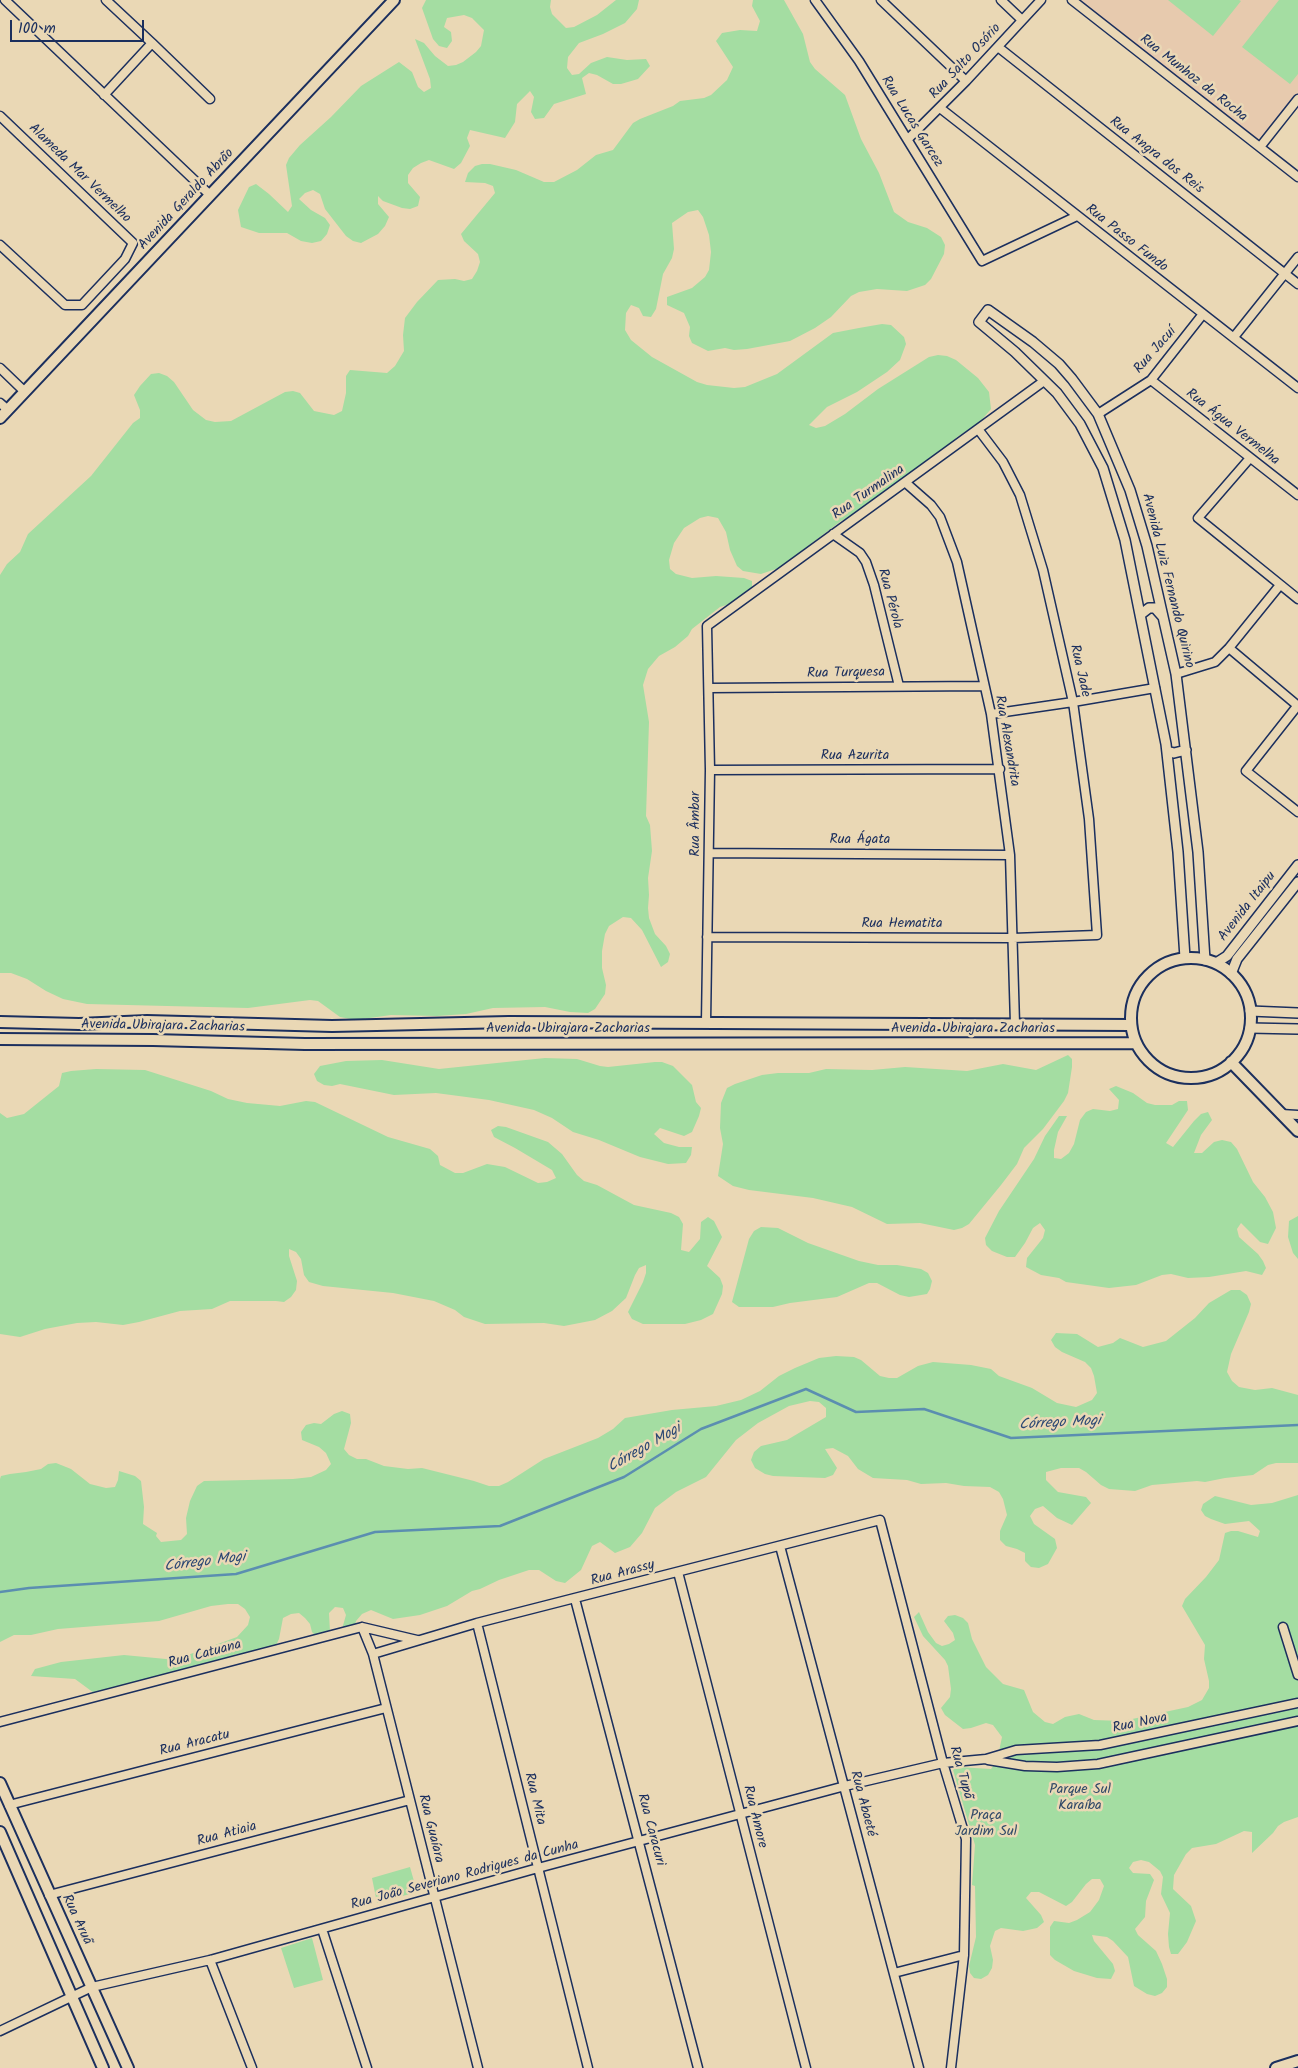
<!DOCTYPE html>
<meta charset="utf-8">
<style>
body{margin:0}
#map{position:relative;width:1298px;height:2068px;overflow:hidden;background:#ead8b5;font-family:Kalam,sans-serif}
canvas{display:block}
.scale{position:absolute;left:10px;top:20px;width:134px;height:22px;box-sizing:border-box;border:2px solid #1b2f5e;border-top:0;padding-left:6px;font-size:15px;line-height:18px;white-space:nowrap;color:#1b2f5e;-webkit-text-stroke:4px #ead8b5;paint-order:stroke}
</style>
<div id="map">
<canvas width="1298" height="2068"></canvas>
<div class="scale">100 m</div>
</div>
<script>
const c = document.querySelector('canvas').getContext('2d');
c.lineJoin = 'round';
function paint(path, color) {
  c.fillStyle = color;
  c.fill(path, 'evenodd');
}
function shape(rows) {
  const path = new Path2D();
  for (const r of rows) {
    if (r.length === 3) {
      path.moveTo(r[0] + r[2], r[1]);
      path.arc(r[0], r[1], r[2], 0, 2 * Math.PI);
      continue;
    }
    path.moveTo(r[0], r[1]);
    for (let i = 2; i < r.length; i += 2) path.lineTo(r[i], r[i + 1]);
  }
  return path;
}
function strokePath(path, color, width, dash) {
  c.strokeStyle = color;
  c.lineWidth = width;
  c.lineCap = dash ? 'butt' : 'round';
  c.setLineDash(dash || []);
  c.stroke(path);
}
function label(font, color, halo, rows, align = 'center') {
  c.font = font + ' Kalam,sans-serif';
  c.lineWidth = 5;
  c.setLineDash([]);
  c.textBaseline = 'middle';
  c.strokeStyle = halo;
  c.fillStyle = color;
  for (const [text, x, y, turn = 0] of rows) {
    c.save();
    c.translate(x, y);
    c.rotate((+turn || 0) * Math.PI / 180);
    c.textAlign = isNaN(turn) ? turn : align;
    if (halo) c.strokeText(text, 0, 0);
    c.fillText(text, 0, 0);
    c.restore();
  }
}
const built = shape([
 [1073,0,1298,0,1298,92,1257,141]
]);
const green = shape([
 [426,0,551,0,550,7,552,14,566,28,574,27,597,15,616,0,639,0,637,9,625,23,603,34,579,43,568,57,567,68,572,75,579,74,591,63,607,57,627,60,646,59,650,66,638,79,621,84,613,84,597,75,589,73,582,78,586,94,554,104,544,118,535,119,531,112,534,97,530,91,517,104,515,122,505,138,470,130,467,138,470,146,461,163,454,169,429,160,421,163,413,168,408,175,408,183,420,197,418,206,410,209,402,208,383,201,378,196,378,204,389,217,385,226,378,234,361,243,353,241,346,236,325,209,320,194,313,190,305,193,299,199,311,210,325,218,330,225,327,234,321,241,312,243,301,241,287,233,259,233,241,227,238,210,249,187,256,184,269,194,288,212,292,206,286,165,289,158,300,145,331,117,361,86,399,62,412,72,418,87,424,92,431,88,430,79,415,39,424,43,435,56,448,66,456,65,463,62,476,52,481,46,484,30,472,18,464,15,447,18,444,27,451,32,452,41,447,48,439,46,433,39,422,8],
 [753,0,784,0,803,34,810,62,815,69,845,95,861,139,879,173,894,212,908,222,927,228,941,237,945,245,944,254,931,279,925,285,907,291,877,289,859,292,851,296,831,317,815,328,790,341,747,349,734,350,725,348,708,351,692,343,689,336,690,327,684,313,667,305,667,297,692,288,705,277,709,270,711,252,709,235,703,217,698,210,688,212,672,223,674,249,672,258,663,274,656,309,651,317,643,316,639,308,631,305,626,313,625,330,631,340,652,357,697,382,707,385,734,388,745,387,777,374,833,333,859,328,882,324,891,325,904,337,906,344,900,360,887,372,857,392,827,407,809,425,816,428,825,426,845,414,878,389,929,357,938,355,947,356,956,360,978,378,989,392,991,409,979,423,957,437,939,455,907,475,850,517,841,521,779,568,761,574,743,571,737,566,730,550,726,532,718,518,708,516,700,518,684,528,674,543,669,560,670,569,676,574,692,578,716,576,744,578,752,581,752,589,739,601,720,607,692,629,688,636,675,647,659,656,648,669,643,685,649,722,646,816,650,825,652,851,648,878,649,895,648,908,649,918,655,934,666,946,670,954,668,962,661,967,642,930,631,918,623,917,609,926,605,934,602,951,602,968,606,985,605,994,595,1009,588,1013,570,1012,545,1007,493,1008,466,1014,437,1016,391,1015,356,1020,340,1017,318,1001,310,1000,248,1008,87,1004,63,999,46,991,27,979,11,973,0,973,0,575,7,564,20,552,28,534,91,476,133,423,140,418,140,410,134,395,140,386,151,374,159,373,167,376,174,382,193,410,206,420,215,422,231,421,285,392,293,391,300,393,314,411,334,415,342,411,346,393,346,376,350,370,387,373,395,366,404,351,403,335,405,318,417,302,438,280,455,279,464,281,472,279,477,271,480,262,478,254,464,241,461,234,495,193,493,186,485,183,465,182,468,173,475,166,482,164,490,164,516,170,544,182,554,182,577,170,596,155,613,150,633,123,640,119,673,106,680,101,704,98,711,95,727,80,733,67,716,41,722,33,740,30,757,31,760,21,752,6],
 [1168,0,1239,0,1241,1,1213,36],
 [1279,0,1298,0,1298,74,1290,84,1242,47],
 [1068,1055,1072,1059,1072,1067,1068,1093,1064,1101,1043,1129,1024,1148,1017,1164,1001,1185,969,1224,962,1228,954,1230,920,1223,887,1224,852,1207,813,1198,749,1190,733,1186,718,1176,723,1144,720,1128,721,1103,727,1088,735,1084,762,1075,778,1073,809,1073,826,1069,872,1070,905,1067,967,1071,1003,1064,1036,1070],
 [545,1058,577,1059,600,1066,608,1067,655,1062,662,1062,673,1066,692,1085,696,1102,701,1108,699,1116,692,1132,684,1136,660,1128,654,1134,664,1143,679,1147,692,1147,691,1155,686,1163,668,1164,640,1157,599,1140,573,1132,552,1118,534,1110,489,1100,436,1093,394,1095,340,1084,332,1086,324,1085,317,1081,314,1074,320,1066,346,1061,382,1060,439,1069],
 [96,1069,145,1070,211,1091,228,1099,247,1103,280,1106,306,1101,315,1102,388,1137,430,1149,438,1156,440,1165,455,1173,463,1173,487,1164,505,1167,538,1183,547,1182,556,1178,552,1170,515,1148,494,1137,491,1130,498,1126,506,1127,548,1142,562,1154,577,1175,584,1181,597,1185,634,1205,671,1213,679,1217,683,1224,681,1250,689,1252,700,1239,701,1222,708,1217,714,1221,722,1237,707,1266,720,1278,723,1286,722,1294,713,1314,701,1320,685,1324,643,1324,632,1319,628,1312,643,1282,646,1273,646,1265,639,1268,635,1275,626,1298,612,1311,595,1320,564,1326,544,1323,485,1324,464,1317,455,1310,434,1301,393,1293,323,1286,309,1282,304,1275,301,1259,296,1252,289,1249,289,1256,297,1281,296,1290,291,1297,284,1302,276,1301,230,1301,212,1309,180,1311,139,1322,123,1325,96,1322,77,1323,45,1329,20,1337,0,1334,0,1113,7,1118,24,1114,59,1086,62,1073,71,1071],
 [1116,1086,1133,1093,1147,1103,1155,1105,1172,1105,1179,1101,1187,1101,1188,1110,1166,1143,1173,1147,1194,1121,1201,1114,1208,1112,1212,1120,1201,1135,1194,1153,1202,1153,1214,1142,1222,1140,1231,1142,1237,1149,1253,1182,1265,1197,1273,1212,1276,1228,1268,1244,1260,1242,1241,1223,1237,1229,1239,1237,1258,1254,1263,1261,1266,1268,1262,1275,1246,1271,1209,1277,1188,1278,1171,1274,1162,1275,1136,1285,1109,1288,1066,1282,1059,1278,1041,1275,1026,1267,1027,1258,1043,1238,1045,1230,1040,1223,1033,1228,1025,1243,1015,1257,1007,1257,992,1251,986,1245,985,1238,999,1211,1034,1159,1045,1136,1059,1116,1067,1116,1058,1132,1054,1150,1054,1158,1061,1159,1069,1153,1074,1144,1080,1120,1086,1112,1093,1109,1110,1111,1118,1109,1119,1100,1109,1089],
 [1298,1216,1298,1259,1293,1253,1288,1237,1289,1221],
 [761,1227,778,1228,808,1243,859,1261,878,1265,897,1265,921,1269,928,1273,932,1281,930,1289,927,1294,909,1297,900,1295,877,1283,869,1283,837,1297,790,1303,773,1307,739,1307,732,1302,749,1239,754,1231],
 [1231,1290,1240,1290,1247,1295,1251,1304,1249,1312,1231,1354,1227,1372,1232,1381,1239,1387,1255,1390,1272,1388,1298,1395,1298,1463,1276,1463,1268,1465,1253,1475,1225,1478,1205,1482,1197,1481,1152,1485,1135,1491,1109,1489,1101,1485,1086,1472,1079,1468,1061,1468,1046,1472,1046,1480,1058,1492,1086,1497,1091,1503,1072,1525,1057,1518,1043,1506,1035,1509,1030,1516,1034,1524,1055,1539,1057,1548,1048,1564,1039,1568,1031,1567,1025,1561,1025,1553,1017,1549,1006,1546,1000,1540,1000,1531,1007,1515,1003,1499,999,1492,990,1487,964,1486,946,1483,921,1484,907,1480,873,1478,858,1469,848,1456,833,1448,825,1449,837,1468,833,1475,825,1478,773,1476,765,1474,755,1468,751,1460,754,1452,761,1446,787,1440,826,1417,826,1408,819,1402,810,1401,789,1406,758,1423,736,1440,706,1477,676,1492,655,1508,642,1533,630,1547,615,1553,600,1542,592,1546,581,1570,565,1583,556,1581,539,1570,529,1570,499,1580,480,1589,472,1591,447,1606,420,1615,393,1619,371,1610,362,1614,356,1621,355,1626,342,1629,346,1615,343,1608,335,1607,329,1613,330,1632,325,1636,318,1638,312,1632,310,1624,305,1618,299,1613,291,1614,283,1618,279,1639,276,1645,272,1649,251,1654,236,1654,222,1662,138,1682,102,1693,94,1693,75,1679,31,1676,35,1669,61,1662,124,1655,166,1659,185,1656,237,1637,248,1625,250,1617,245,1609,238,1604,228,1604,211,1606,159,1621,58,1629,31,1635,14,1635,0,1642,0,1479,1,1476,10,1474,26,1472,41,1469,48,1464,56,1463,71,1469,90,1484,106,1488,115,1487,118,1480,119,1471,135,1476,141,1481,144,1507,143,1524,157,1533,156,1536,161,1542,181,1540,187,1534,186,1518,190,1501,197,1486,204,1481,293,1479,311,1477,326,1470,331,1464,326,1453,319,1447,302,1440,301,1432,306,1425,314,1423,321,1424,334,1414,342,1411,350,1414,351,1423,344,1449,349,1455,357,1459,366,1459,384,1466,408,1469,422,1468,474,1481,489,1486,499,1486,508,1482,544,1459,598,1438,613,1429,625,1418,672,1410,716,1406,741,1400,760,1391,779,1376,795,1368,819,1358,836,1356,854,1357,861,1360,880,1376,889,1378,897,1378,918,1366,933,1362,971,1365,991,1369,999,1376,1032,1388,1057,1403,1076,1407,1092,1400,1097,1393,1094,1376,1091,1368,1085,1362,1062,1352,1055,1347,1051,1340,1056,1333,1077,1334,1098,1347,1113,1343,1120,1338,1143,1347,1166,1341,1195,1318,1209,1303],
 [1298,1495,1298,1817,1284,1822,1278,1826,1273,1833,1252,1853,1252,1832,1244,1831,1216,1844,1192,1848,1186,1854,1174,1875,1173,1889,1191,1906,1196,1921,1187,1942,1178,1954,1171,1954,1169,1947,1168,1934,1170,1913,1161,1894,1163,1877,1160,1871,1149,1862,1141,1860,1133,1862,1129,1868,1133,1873,1150,1874,1154,1880,1146,1901,1145,1917,1135,1929,1138,1935,1156,1951,1162,1964,1167,1979,1167,1987,1162,1993,1155,1996,1147,1994,1134,1986,1128,1957,1113,1941,1107,1937,1092,1935,1094,1941,1113,1964,1115,1971,1111,1979,1097,1978,1074,1971,1055,1960,1050,1955,1050,1927,1054,1921,1069,1923,1077,1920,1090,1912,1099,1900,1104,1886,1100,1879,1092,1879,1086,1884,1072,1902,1066,1906,1039,1892,1031,1892,1026,1898,1041,1915,1044,1922,1037,1928,1023,1931,1001,1928,995,1931,990,1946,993,1960,992,1968,988,1975,981,1979,974,1978,970,1973,969,1966,976,1937,975,1886,972,1885,975,1845,953,1770,958,1767,991,1769,997,1761,1002,1737,993,1725,986,1723,971,1728,963,1729,945,1715,941,1708,950,1697,951,1689,948,1666,945,1660,923,1636,914,1617,919,1612,928,1632,936,1643,942,1646,949,1644,955,1640,953,1633,944,1621,948,1616,955,1615,963,1618,968,1623,972,1639,986,1667,1003,1684,1024,1690,1033,1712,1045,1722,1053,1724,1065,1717,1079,1714,1094,1720,1123,1721,1188,1707,1202,1700,1209,1688,1209,1681,1204,1659,1205,1645,1182,1606,1185,1599,1206,1577,1219,1560,1225,1533,1231,1531,1238,1531,1258,1537,1260,1531,1249,1521,1225,1524,1211,1519,1205,1516,1201,1510,1203,1504,1215,1496,1251,1505,1272,1503],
 [410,1867,417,1892,377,1903,372,1878],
 [312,1938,323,1980,294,1988,281,1948]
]);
const stream = shape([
 [0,1592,29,1588,236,1574,375,1532,500,1526,624,1477,701,1429,806,1389,856,1412,924,1409,1011,1438,1298,1425]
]);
const minor = shape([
 [5,0,210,195],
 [815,0,859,61,982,261,1077,216],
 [881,0,966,81],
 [1001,0,1022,20],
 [1072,0,1298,177],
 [152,43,210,99],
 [998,47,1298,284],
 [104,95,152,43,106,0],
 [940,108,1298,388],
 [0,116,133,243,125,259,82,305,65,305,0,245],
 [908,139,966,81,1041,0],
 [1260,147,1298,99],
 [1234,337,1298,257],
 [0,368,25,392],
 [1151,380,1298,495],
 [0,403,8,410],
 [1098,414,1151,380,1203,314],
 [1250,458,1198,518,1298,599],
 [906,483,931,505,940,517,957,562,991,714,1010,855,1015,1024],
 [833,534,860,553,866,562,874,585,899,686],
 [1229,648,1298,706],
 [1176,674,1215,662,1229,648,1280,585],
 [709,688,984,686],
 [1298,705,1246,771,1298,812],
 [991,714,1073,702,1155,688],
 [710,770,1000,769],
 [709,853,1010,855],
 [707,937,1013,938,1097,935,1089,819,1073,702,1043,570,1020,495,1003,462,978,429],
 [706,1022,710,770,707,626,1044,381],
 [1281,1114,1298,1115],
 [780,1546,919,2068],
 [678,1572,806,2068],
 [575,1599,698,2068],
 [477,1623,588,2068],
 [362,1627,373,1654,478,2068],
 [1283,1627,1298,1675],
 [373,1654,477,1623,880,1520,943,1763,966,1839,964,1955,951,2068],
 [0,1722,362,1627,417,1640],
 [988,1760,1025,1766,1057,1767,1098,1764,1298,1721],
 [9,1805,386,1708],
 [49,1895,410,1800],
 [322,1929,367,2068],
 [210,1960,252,2068],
 [894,1973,964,1955],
 [0,2031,92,1987,210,1960,538,1868,845,1786,943,1763,986,1759,1016,1750,1100,1745,1298,1703]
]);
const tertiary = shape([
 [1140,615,1149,608,1155,608,1163,617],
 [1167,751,1174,753,1186,750],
 [1185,958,1178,852,1166,744,1125,540,1103,468,1080,424,1057,393,1015,352,979,322,988,310,1033,342,1059,364,1072,379,1098,414,1130,490,1147,546,1176,674,1198,852,1205,960],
 [1216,963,1227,956,1298,865],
 [1231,974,1237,959,1298,882],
 [1250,1011,1298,1013],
 [1250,1028,1298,1029]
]);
const secondary = shape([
 [0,418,394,0],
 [1191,1018,60],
 [0,1022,79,1024,147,1021,332,1026,509,1022,1131,1025],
 [0,1039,153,1040,305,1044,1136,1043],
 [1231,1062,1298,1131],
 [0,1783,128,2068],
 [0,1832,103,2068],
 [1276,2068,1298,2061]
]);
const streetNames = [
 ["Rua Salto Osório",966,62,-47],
 ["Rua Munhoz da Rocha",1193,79,38],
 ["Rua Lucas Garcez",911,122,58],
 ["Rua Angra dos Reis",1156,156,38],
 ["Alameda Mar Vermelho",79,174,44],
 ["Avenida Geraldo Abrão",187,200,-47],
 ["Rua Passo Fundo",1126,239,38],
 ["Rua Jacuí",1156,351,-49],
 ["Rua Água Vermelha",1232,428,38],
 ["Rua Turmalina",869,493,-35],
 ["Avenida Luiz Fernando Quirino",1167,581,76],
 ["Rua Pérola",889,599,75],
 ["Rua Jade",1079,671,77],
 ["Rua Turquesa",846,674,-1],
 ["Rua Alexandrita",1006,741,80],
 ["Rua Azurita",855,757],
 ["Rua Âmbar",697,824,-90],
 ["Rua Ágata",860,841],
 ["Avenida Itaipu",1248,907,-52],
 ["Rua Hematita",902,925],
 ["Avenida Ubirajara Zacharias",163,1027,1],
 ["Avenida Ubirajara Zacharias",568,1030],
 ["Avenida Ubirajara Zacharias",973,1030],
 ["Rua Arassy",623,1574,-15],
 ["Rua Catuana",205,1655,-15],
 ["Rua Nova",1140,1724,-12],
 ["Rua Aracatu",195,1744,-14],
 ["Rua Tupã",960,1773,74],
 ["Rua Mita",534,1799,76],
 ["Rua Abaeté",862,1804,75],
 ["Rua Amore",754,1817,76],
 ["Rua Guaíara",430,1829,76],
 ["Rua Caracuri",650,1830,75],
 ["Rua Atiaia",227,1835,-15],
 ["Rua João Severiano Rodrigues da Cunha",465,1876,-15],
 ["Rua Aruã",76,1920,65]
];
const parkNames = [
 ["Parque Sul",1080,1791],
 ["Karaíba",1080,1807],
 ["Praça",986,1817],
 ["Jardim Sul",986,1833]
];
const waterNames = [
 ["Córrego Mogi",1060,1424,-3],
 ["Córrego Mogi",645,1449,-30],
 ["Córrego Mogi",205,1563,-7]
];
paint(built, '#e7caae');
paint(green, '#a4dda2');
strokePath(stream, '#5b8eb0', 2.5);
strokePath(minor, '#1b2f5e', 11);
strokePath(tertiary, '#1b2f5e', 12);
strokePath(secondary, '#1b2f5e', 14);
strokePath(minor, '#ead8b5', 8);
strokePath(tertiary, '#ead8b5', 9);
strokePath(secondary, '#ead8b5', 10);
label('14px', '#1b2f5e', '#ead8b5', streetNames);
label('14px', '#304968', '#ead8b5', parkNames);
label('italic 15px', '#2b4773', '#ead8b5', waterNames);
</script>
